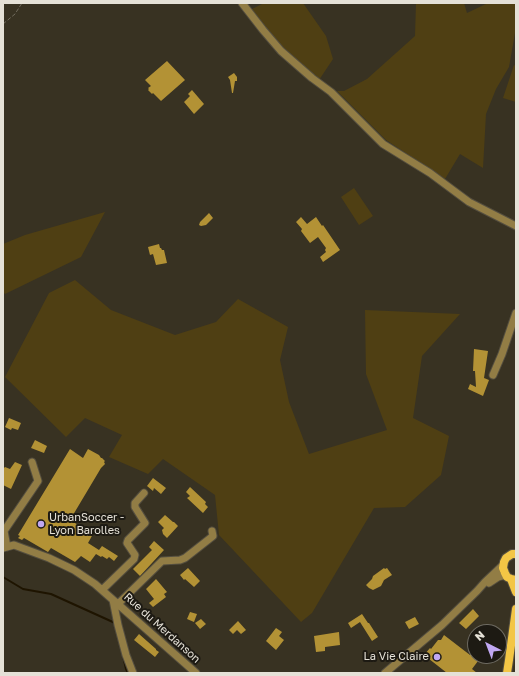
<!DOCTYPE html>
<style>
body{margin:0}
#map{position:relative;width:519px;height:676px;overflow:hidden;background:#383222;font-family:"Golos Text",sans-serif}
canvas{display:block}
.frame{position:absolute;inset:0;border:4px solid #e5e1d7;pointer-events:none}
.north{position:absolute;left:467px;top:624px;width:40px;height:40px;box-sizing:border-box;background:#1d1a13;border:1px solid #6d6a61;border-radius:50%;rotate:318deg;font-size:11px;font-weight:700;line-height:16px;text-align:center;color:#e5e1d7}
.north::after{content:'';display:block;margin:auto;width:14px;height:18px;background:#c1a8f3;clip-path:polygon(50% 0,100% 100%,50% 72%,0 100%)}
</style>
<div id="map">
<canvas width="519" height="676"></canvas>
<div class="frame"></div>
<div class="north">N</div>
</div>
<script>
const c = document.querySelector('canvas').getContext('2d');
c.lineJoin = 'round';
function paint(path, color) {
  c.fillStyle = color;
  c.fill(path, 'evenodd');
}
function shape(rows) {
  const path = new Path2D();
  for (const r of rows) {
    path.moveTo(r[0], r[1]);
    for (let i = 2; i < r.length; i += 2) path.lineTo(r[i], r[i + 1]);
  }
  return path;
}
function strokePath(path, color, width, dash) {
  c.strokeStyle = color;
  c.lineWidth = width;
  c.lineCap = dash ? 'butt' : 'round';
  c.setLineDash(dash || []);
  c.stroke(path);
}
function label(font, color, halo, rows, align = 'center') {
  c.font = font + ' "Golos Text",sans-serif';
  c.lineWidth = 4;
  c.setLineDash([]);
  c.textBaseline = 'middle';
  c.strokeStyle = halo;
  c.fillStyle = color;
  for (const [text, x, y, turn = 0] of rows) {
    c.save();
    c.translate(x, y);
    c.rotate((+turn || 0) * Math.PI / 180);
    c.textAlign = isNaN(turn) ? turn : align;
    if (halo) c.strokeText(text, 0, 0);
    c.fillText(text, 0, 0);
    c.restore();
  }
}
const green = shape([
 [264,3,303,3,326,36,333,59,319,80,281,51,250,10],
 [416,3,464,3,467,13,488,3,516,3,516,32,515,33,509,67,496,89,486,114,483,168,460,154,445,179,386,140,337,91,344,91,367,79,415,36],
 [514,65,516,66,516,102,503,98],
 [354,188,373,216,359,225,341,197],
 [105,212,81,257,5,294,3,292,3,244,25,235],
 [75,280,111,310,175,335,216,322,238,299,288,327,280,360,289,402,309,454,387,430,366,374,365,310,460,314,422,356,413,418,449,436,441,475,405,507,374,508,312,613,301,622,219,535,215,495,163,459,148,474,109,457,122,435,85,418,66,437,5,377,49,293]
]);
const stream = shape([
 [3,577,23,589,51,594,115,623,115,624],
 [123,656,126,669,128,673]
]);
const building = shape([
 [167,61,185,80,161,101,153,93,152,94,148,90,149,89,148,88,151,86,145,80],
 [234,73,237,77,237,81,235,81,233,93,232,93,230,80,228,77],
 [192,90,204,104,194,114,184,102,190,96,188,94],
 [209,213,213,218,206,225,201,226,199,225,200,222],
 [301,217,307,224,316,217,322,226,323,225,340,250,323,262,320,257,326,252,325,250,326,248,318,237,310,243,301,231,302,229,296,222],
 [159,244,160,248,161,248,162,250,164,250,167,263,156,265,153,254,150,255,148,247],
 [474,349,488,351,484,378,489,380,483,396,468,389,470,384,476,387,475,371,473,371],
 [9,418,21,423,18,430,12,428,11,430,5,427],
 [35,440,47,446,44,453,31,448],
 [70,449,83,458,88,449,99,455,101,458,102,458,105,461,104,462,105,464,101,468,70,520,93,534,88,543,99,550,102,546,118,556,114,561,109,557,107,559,102,556,101,557,96,554,90,562,81,556,75,562,51,548,48,552,24,538,22,540,18,538,20,536,18,535],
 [15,462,22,465,11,489,3,485,3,468,4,468,5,467,10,469],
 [153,478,166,488,161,494,154,488,153,491,147,486],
 [190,487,206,502,205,504,208,507,203,513,187,498,190,496,186,492],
 [165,515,173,522,174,522,178,526,167,538,163,534,162,530,164,528,158,522],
 [154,541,164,550,140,576,133,569,152,550,149,547],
 [188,568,200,581,194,587,185,579,184,580,180,575],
 [384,568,385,569,387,568,392,575,384,580,381,586,373,590,369,588,366,585,372,579,373,576],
 [156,579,167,592,164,594,166,597,153,607,149,603,154,599,146,589],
 [473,609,479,616,466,629,459,623],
 [190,612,197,614,194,622,187,619],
 [362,614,368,623,369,623,378,637,372,641,360,622,351,628,348,623],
 [415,617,419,624,409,629,405,622],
 [201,619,206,624,200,629,195,623],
 [238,621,246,630,241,634,237,630,233,634,229,630],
 [276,628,282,632,279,636,284,640,276,650,266,641],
 [339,632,340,645,325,647,325,651,316,652,314,636],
 [139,634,156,649,156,650,159,652,155,657,134,640],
 [444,635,470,655,475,649,475,656,479,656,476,659,478,661,472,669,477,673,447,673,424,655,430,648,431,649,438,640,441,640]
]);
const path = shape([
 [3,24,15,14,22,3]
]);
const minor = shape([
 [242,3,263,30,281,51,312,78,331,92,383,144,430,173,469,202,516,226],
 [493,375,502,354,516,313],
 [7,547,4,531,38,481,32,462],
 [3,548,14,545,49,558,74,570,95,584,196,673],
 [489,583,498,577,506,575],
 [102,590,134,559,135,555,127,543,128,540,145,523,135,507,135,503,144,493],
 [113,600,118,625,126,655,133,673],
 [118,604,162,561,180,560,185,558,213,536,212,531],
 [385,673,442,625,477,591,485,582,503,565]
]);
const major = shape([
 [516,554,512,554,506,558,504,562,503,568,505,573,507,577,511,579,516,580],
 [511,579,516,592],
 [507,673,509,660,516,609]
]);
const markers = [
 [41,524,4,"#c1a8f3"],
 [437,657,4,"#c1a8f3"]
];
const poiNames = [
 ["UrbanSoccer -",49,518],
 ["Lyon Barolles",49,531],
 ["La Vie Claire",429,657,"right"]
];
const streetNames = [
 ["Rue du Merdanson",162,628,42]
];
paint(green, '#4f3f13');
strokePath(stream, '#1e1400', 2);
paint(building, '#b39235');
strokePath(minor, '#544e3f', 9);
strokePath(major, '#544e3f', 10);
strokePath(path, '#706b5d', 1, [4, 2]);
strokePath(minor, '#927d45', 7);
strokePath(major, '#f3c645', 8);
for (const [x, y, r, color] of markers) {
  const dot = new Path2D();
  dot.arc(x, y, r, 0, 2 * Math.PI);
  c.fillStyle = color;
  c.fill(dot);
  strokePath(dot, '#1d1a13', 1.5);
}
label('11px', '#e5e1d7', '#1d1a13', poiNames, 'left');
label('11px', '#e5e1d7', '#1d1a13', streetNames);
</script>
